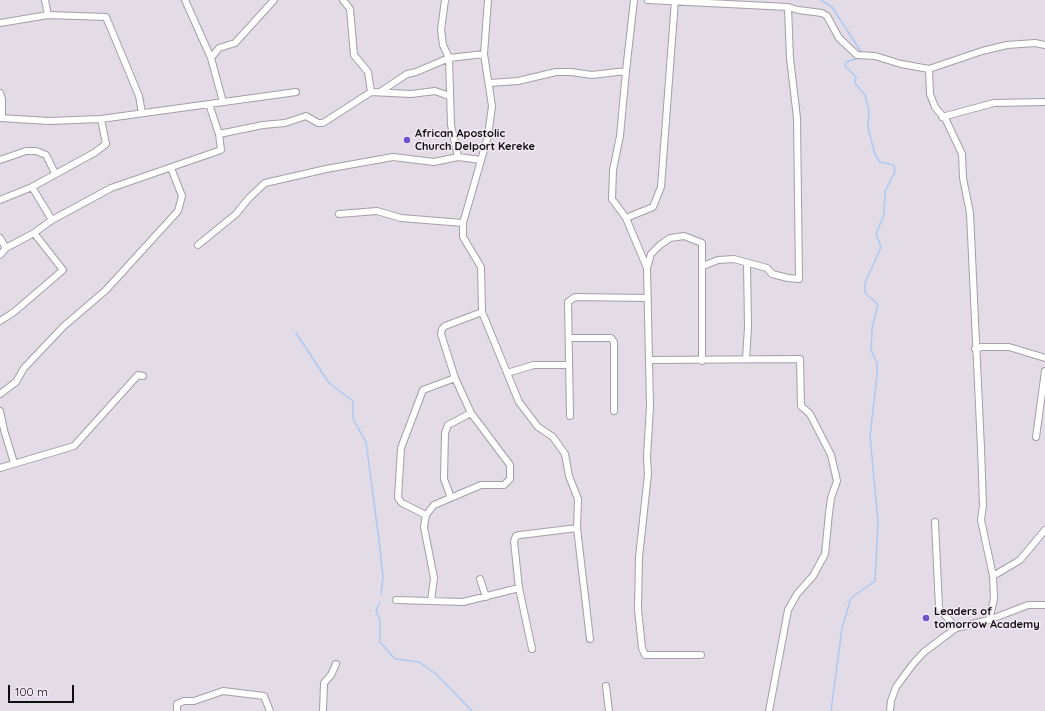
<!DOCTYPE html>
<style>
body{margin:0}
#map{position:relative;width:1045px;height:711px;overflow:hidden;background:#e3dbe5;font-family:Quicksand,sans-serif}
canvas{display:block}
.scale{position:absolute;left:8px;top:685px;width:66px;height:18px;box-sizing:border-box;border:2px solid #100d11;border-top:0;padding-left:5px;font-size:12px;line-height:14px;white-space:nowrap;color:#100d11;-webkit-text-stroke:3px #f0e8f2;paint-order:stroke}
</style>
<div id="map">
<canvas width="1045" height="711"></canvas>
<div class="scale">100 m</div>
</div>
<script>
const c = document.querySelector('canvas').getContext('2d');
c.lineJoin = 'round';
function shape(rows) {
  const path = new Path2D();
  for (const r of rows) {
    path.moveTo(r[0], r[1]);
    for (let i = 2; i < r.length; i += 2) path.lineTo(r[i], r[i + 1]);
  }
  return path;
}
function strokePath(path, color, width, dash) {
  c.strokeStyle = color;
  c.lineWidth = width;
  c.lineCap = dash ? 'butt' : 'round';
  c.setLineDash(dash || []);
  c.stroke(path);
}
function label(font, color, halo, rows, align = 'center') {
  c.font = font + ' Quicksand,sans-serif';
  c.lineWidth = 3;
  c.setLineDash([]);
  c.textBaseline = 'middle';
  c.strokeStyle = halo;
  c.fillStyle = color;
  for (const [text, x, y, turn = 0] of rows) {
    c.save();
    c.translate(x, y);
    c.rotate((+turn || 0) * Math.PI / 180);
    c.textAlign = isNaN(turn) ? turn : align;
    if (halo) c.strokeText(text, 0, 0);
    c.fillText(text, 0, 0);
    c.restore();
  }
}
const stream = shape([
 [821,0,832,7,862,53],
 [296,333,329,383,353,401,353,419,366,442,379,540,383,577,381,594],
 [380,602,376,611,380,620,380,642,395,659,419,662,436,674,472,711],
 [831,711,842,628,851,598,875,581,878,522,870,436,877,375,877,363,871,350,872,329,878,304,865,293,865,283,881,247,876,234,884,215,885,191,895,172,894,165,880,162,875,154,868,128,869,110,865,95,855,83,856,77,845,66,846,62,859,58]
]);
const minor = shape([
 [45,0,48,15],
 [185,0,211,58,223,102],
 [343,0,350,9,354,55,368,72,371,92],
 [445,0,441,30,443,45,449,58,451,125,458,157],
 [488,0,484,54,492,106,488,136,463,223,463,237,481,267,482,312,519,402,538,427,553,437,565,454,569,476,578,499,577,528,590,639],
 [648,0,788,7,798,10,822,13,827,16,839,38,857,55,875,56,901,64,929,69,982,51,1007,45,1035,43,1045,45],
 [0,23,48,15,106,17,139,96,142,113],
 [211,58,219,48,235,43,274,0],
 [929,69,930,94,935,107,946,120,962,154,963,178,970,213,981,448,983,505,981,520,993,576,994,599,989,620],
 [626,71,620,136,613,170,612,199,626,218,647,268,650,406,647,457,648,474,639,557,638,609,642,648,645,655,701,655],
 [490,83,518,81,556,72,571,72,592,75,626,71,634,0],
 [380,92,407,74,416,72,449,58,484,54],
 [0,93,2,99,2,118],
 [942,117,994,103,1045,102],
 [0,118,49,121,101,119,296,92],
 [219,134,263,125,285,123,306,116,318,123,323,123,371,92,411,94,435,91,449,96],
 [0,160,26,151,36,151,46,155,55,173],
 [32,187,52,220],
 [0,200,32,187,94,153,106,144,101,119],
 [339,214,377,211,401,218,463,223],
 [626,218,653,207,661,187,675,0],
 [0,238,6,248],
 [198,245,236,214,249,198,265,183,326,169,393,157,434,162,458,157,481,160],
 [0,255,6,248,34,233,52,220,111,188,221,150,219,134,209,104],
 [703,266,718,260,734,259,767,268,772,274,788,278,799,279,797,118,790,58,788,7],
 [647,268,651,254,660,245,670,238,684,236,702,243,702,361],
 [0,321,14,312,63,270,34,233],
 [569,338,611,338,614,342,614,411],
 [975,349,982,347,1009,347,1045,358],
 [746,359,748,327,747,263],
 [650,360,800,359,801,406,810,414,831,455,837,481,831,498,829,513,825,554,813,576,797,594,788,610,769,711],
 [507,373,534,365,568,365],
 [0,394,16,382,24,368,64,326,106,290,178,211,182,196,171,168],
 [0,411,4,430,14,463],
 [570,416,568,302,575,297,648,298],
 [1036,437,1045,371],
 [0,468,74,446,138,375,143,376],
 [451,498,444,479,445,433,448,425,471,413],
 [426,515,402,503,398,498,401,448,423,390,455,378],
 [935,522,939,608,956,628],
 [993,576,1020,560,1045,530],
 [480,579,486,597],
 [396,600,463,602,519,588],
 [431,601,434,578,424,527,426,515,434,505,481,485,504,485,510,479,510,465,471,413,455,378,441,334,442,329,445,326,482,312],
 [532,649,519,588,514,541,516,536,520,535,577,528],
 [606,686,609,711],
 [177,711,177,704,184,701,194,701,223,691,264,696,270,711],
 [323,711,324,683,331,675,336,664],
 [890,711,891,701,896,687,913,664,924,652,956,628,989,620,1028,605,1045,605]
]);
const markers = [
 [407,140,4,"#6f53cd"],
 [926,618,4,"#6f53cd"]
];
const poiNames = [
 ["African Apostolic",415,134],
 ["Church Delport Kereke",415,147],
 ["Leaders of",934,612],
 ["tomorrow Academy",934,625]
];
strokePath(stream, '#aac9f5', 1.5);
strokePath(minor, '#a59da7', 8);
strokePath(minor, '#fff', 6);
for (const [x, y, r, color] of markers) {
  const dot = new Path2D();
  dot.arc(x, y, r, 0, 2 * Math.PI);
  c.fillStyle = color;
  c.fill(dot);
  strokePath(dot, '#f0e8f2', 1.5);
}
label('bold 11px', '#100d11', '#f0e8f2', poiNames, 'left');
</script>
